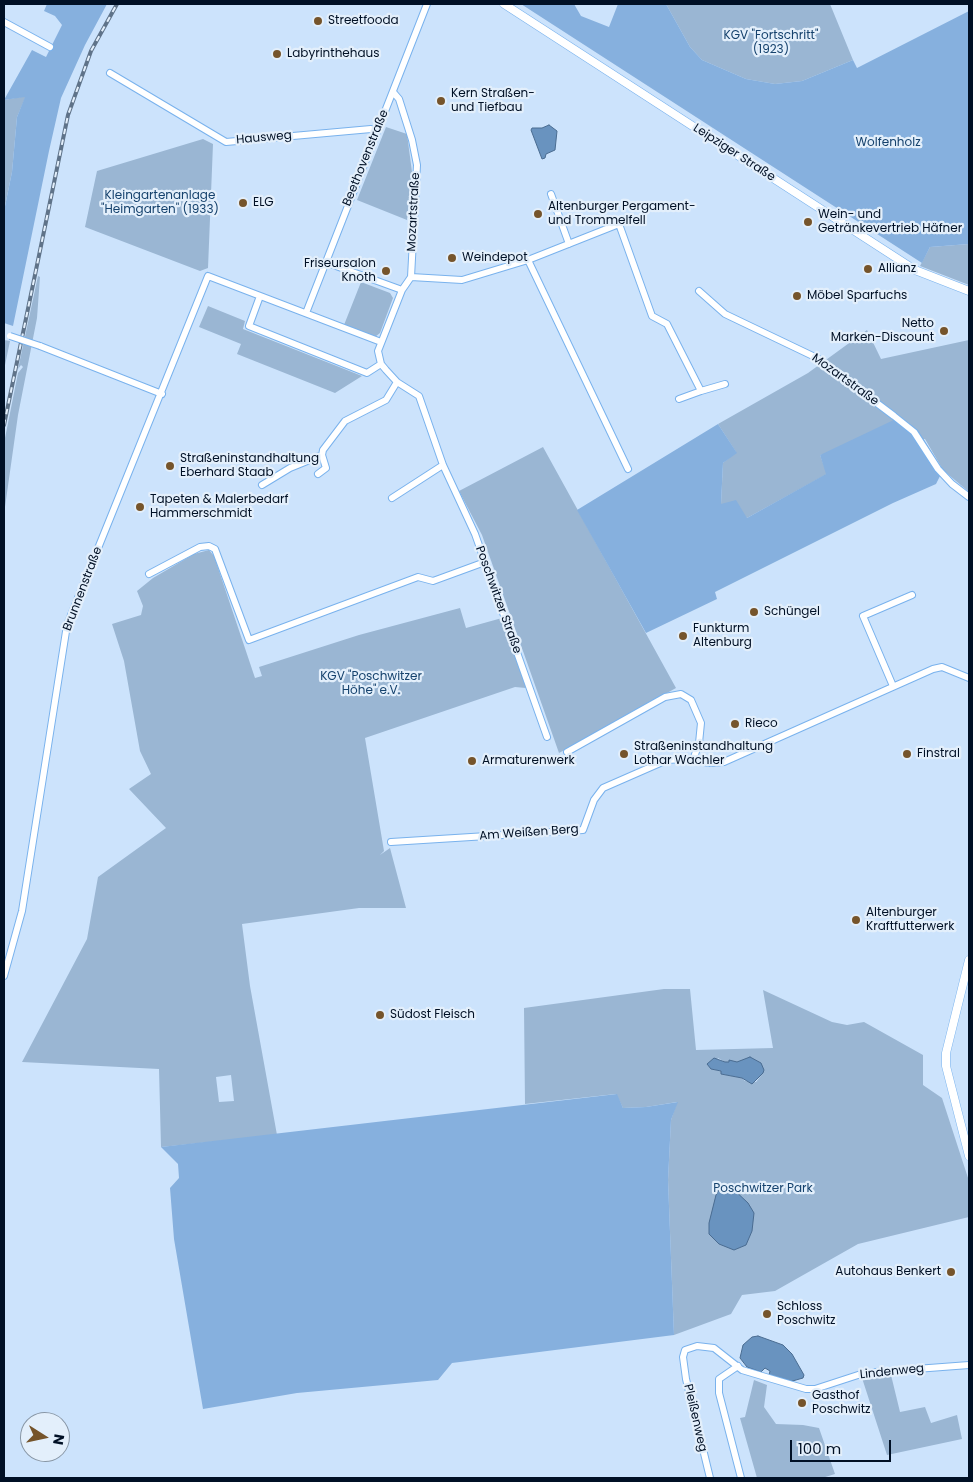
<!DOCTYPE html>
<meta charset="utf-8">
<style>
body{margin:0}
#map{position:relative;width:973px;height:1482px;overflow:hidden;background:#cce3fc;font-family:Poppins,sans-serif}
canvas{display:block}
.frame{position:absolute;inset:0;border:5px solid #001025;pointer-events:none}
.north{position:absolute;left:20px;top:1412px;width:50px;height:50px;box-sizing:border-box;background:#e3effb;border:1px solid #8896a5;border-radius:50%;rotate:100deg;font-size:14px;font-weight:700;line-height:20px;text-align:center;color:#001025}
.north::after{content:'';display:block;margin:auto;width:18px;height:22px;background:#75542b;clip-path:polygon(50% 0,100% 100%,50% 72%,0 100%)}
.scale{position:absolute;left:790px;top:1440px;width:101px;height:22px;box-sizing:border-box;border:2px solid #001025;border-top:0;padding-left:6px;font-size:15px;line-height:18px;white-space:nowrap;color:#001025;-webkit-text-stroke:4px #e3effb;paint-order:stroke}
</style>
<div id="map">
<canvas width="973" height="1482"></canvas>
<div class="frame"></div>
<div class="north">N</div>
<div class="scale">100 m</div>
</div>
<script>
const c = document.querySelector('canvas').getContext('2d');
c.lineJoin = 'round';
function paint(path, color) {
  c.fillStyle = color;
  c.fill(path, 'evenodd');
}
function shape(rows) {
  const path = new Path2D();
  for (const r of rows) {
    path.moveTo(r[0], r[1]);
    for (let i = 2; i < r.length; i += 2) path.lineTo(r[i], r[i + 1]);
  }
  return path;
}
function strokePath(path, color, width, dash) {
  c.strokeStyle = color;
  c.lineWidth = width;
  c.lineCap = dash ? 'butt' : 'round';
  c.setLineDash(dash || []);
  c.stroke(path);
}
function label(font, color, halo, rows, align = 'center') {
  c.font = font + ' Poppins,sans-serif';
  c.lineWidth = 4.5;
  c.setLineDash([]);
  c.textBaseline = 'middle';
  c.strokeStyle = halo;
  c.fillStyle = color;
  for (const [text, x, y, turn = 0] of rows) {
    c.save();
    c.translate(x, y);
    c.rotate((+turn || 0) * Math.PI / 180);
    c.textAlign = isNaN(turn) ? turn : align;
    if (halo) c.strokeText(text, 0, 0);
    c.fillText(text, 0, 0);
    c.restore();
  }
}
const green = shape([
 [666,4,830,4,853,60,802,81,775,84,746,79,702,60,690,47],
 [26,96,17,117,12,172,4,211,4,100],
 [386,127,407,134,412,172,407,220,357,200],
 [203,139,213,144,208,268,200,271,85,227,97,171],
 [969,244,969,285,920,266,930,247],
 [38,276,40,277,37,318,18,415,4,514,4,443,18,373,23,367,21,365,18,369],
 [361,282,390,293,393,298,380,333,375,337,344,325],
 [208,306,245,321,243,329,362,376,335,393,237,354,241,344,199,327],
 [867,330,881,359,969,340,969,492,943,470,925,439,820,455,827,474,747,518,721,504,723,463,736,452,718,424,808,373],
 [4,340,10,341,4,370],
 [543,447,676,688,559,753,482,535,459,491],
 [209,550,214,556,255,678,262,676,259,667,359,635,460,608,466,628,502,618,526,688,515,687,365,738,384,851,380,855,390,848,406,908,359,908,242,924,250,986,277,1135,161,1147,159,1069,22,1062,87,939,98,877,166,828,129,789,151,774,140,751,124,661,112,624,141,615,143,606,137,591,153,578,194,554],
 [231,1075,234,1101,219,1102,216,1077],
 [664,989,690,989,696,1050,773,1048,763,990,832,1022,847,1025,864,1022,923,1055,923,1085,942,1098,969,1181,969,1217,858,1244,775,1291,742,1295,731,1314,674,1335,668,1180,671,1120,677,1102,646,1107,623,1108,616,1094,525,1104,524,1008],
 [718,1058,725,1062,741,1062,763,1073,756,1082,745,1081,742,1078,721,1074,721,1071,711,1069],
 [891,1375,900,1412,925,1407,931,1423,957,1415,962,1439,887,1455,862,1378],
 [754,1380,767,1385,764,1407,776,1424,803,1425,819,1428,835,1474,822,1478,757,1478,740,1418,745,1417]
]);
const forest = shape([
 [47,4,107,4,85,45,61,98,49,151,13,326,4,323,4,211,12,172,17,117,25,97,4,100,32,50,46,57,62,25,55,16,44,11],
 [521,4,574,4,581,16,609,27,618,4,666,4,690,47,702,60,746,79,775,84,802,81,853,60,857,68,969,11,969,244,930,247,922,263],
 [900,417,918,430,943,470,936,484,893,503,715,592,717,599,646,633,577,510,718,424,737,453,723,463,721,504,736,500,747,518,826,474,820,455],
 [617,1094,623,1108,646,1107,678,1102,671,1120,668,1180,674,1335,452,1363,438,1380,297,1393,203,1409,174,1239,170,1188,179,1178,178,1164,161,1147]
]);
const water = shape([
 [549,125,557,131,555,150,546,154,545,158,542,159,531,130,532,128,542,128,549,125],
 [750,1057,761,1063,764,1070,763,1073,752,1084,742,1078,721,1074,721,1071,711,1069,707,1064,714,1058,725,1062,729,1062,729,1060,737,1062,750,1057],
 [722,1185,731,1187,748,1203,754,1213,752,1231,746,1245,734,1250,719,1244,709,1234,709,1223,716,1195,722,1185],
 [758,1336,783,1345,792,1354,804,1375,803,1378,789,1382,769,1375,770,1371,765,1368,761,1372,747,1367,740,1358,743,1345,752,1337,758,1336]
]);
const minor = shape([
 [4,22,50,47],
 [110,73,226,142,371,129,377,131],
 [393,92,399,99,412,140,417,165,411,277,402,290,378,351,381,364,386,370,397,382,419,396,443,465,475,534,547,737],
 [551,194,569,244],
 [528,260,628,469],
 [325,262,402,290],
 [411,277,462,280,528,260,619,224,652,316,667,324,701,391,725,384],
 [699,291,725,314,817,358,894,416,914,432,938,469,952,484,969,497],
 [260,296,249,326,367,373,381,364],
 [306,313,427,4],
 [40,346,162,394],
 [679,399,701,391],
 [318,474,326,468,322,455,323,450,345,421,386,400,397,382],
 [262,485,290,468,322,455],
 [392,498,443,465],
 [149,574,200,547,209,546,215,549,249,640,418,577,433,581,485,562],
 [893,686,863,616,912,595],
 [567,752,665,697,681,694,691,700,701,723,699,743,693,760],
 [391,842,583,830,594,800,603,788,667,760,685,759,710,763,724,762,933,669,942,667,969,678],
 [4,976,22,911,67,625,208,276,381,342],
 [738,1366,719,1379,719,1393,741,1478],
 [710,1478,686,1379,683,1357,685,1350,697,1346,714,1348,742,1370,806,1389,815,1389,858,1375,876,1372,969,1365]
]);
const tertiary = shape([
 [504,4,915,270,969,291],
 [969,960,946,1053,946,1066,969,1156]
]);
const rail = shape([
 [4,425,68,115,91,51,117,4]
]);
const minorBridge = shape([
 [10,336,40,346]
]);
const markers = [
 [318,21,5,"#75542b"],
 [277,54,5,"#75542b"],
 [441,101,5,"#75542b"],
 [243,203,5,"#75542b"],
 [538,214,5,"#75542b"],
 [808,222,5,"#75542b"],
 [452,258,5,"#75542b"],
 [868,269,5,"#75542b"],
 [386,271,5,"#75542b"],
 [797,296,5,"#75542b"],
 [944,331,5,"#75542b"],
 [170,466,5,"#75542b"],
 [140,507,5,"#75542b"],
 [754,612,5,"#75542b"],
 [683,636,5,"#75542b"],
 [735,724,5,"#75542b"],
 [624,754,5,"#75542b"],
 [907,754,5,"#75542b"],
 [472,761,5,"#75542b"],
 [856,920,5,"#75542b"],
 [380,1015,5,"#75542b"],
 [951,1272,5,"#75542b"],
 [767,1314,5,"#75542b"],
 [802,1403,5,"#75542b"]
];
const poiNames = [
 ["Streetfooda",328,21],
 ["Labyrinthehaus",287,54],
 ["Kern Straßen-",451,94],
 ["und Tiefbau",451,108],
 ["ELG",253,203],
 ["Altenburger Pergament-",548,207],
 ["und Trommelfell",548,221],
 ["Wein- und",818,215],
 ["Getränkevertrieb Häfner",818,229],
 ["Weindepot",462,258],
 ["Friseursalon",376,264,"right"],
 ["Knoth",376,278,"right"],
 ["Allianz",878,269],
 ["Möbel Sparfuchs",807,296],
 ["Netto",934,324,"right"],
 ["Marken-Discount",934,338,"right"],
 ["Straßeninstandhaltung",180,459],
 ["Eberhard Staab",180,473],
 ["Tapeten & Malerbedarf",150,500],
 ["Hammerschmidt",150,514],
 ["Schüngel",764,612],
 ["Funkturm",693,629],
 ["Altenburg",693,643],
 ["Rieco",745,724],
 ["Straßeninstandhaltung",634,747],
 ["Lothar Wachler",634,761],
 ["Finstral",917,754],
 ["Armaturenwerk",482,761],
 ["Altenburger",866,913],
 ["Kraftfutterwerk",866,927],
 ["Südost Fleisch",390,1015],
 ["Autohaus Benkert",941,1272,"right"],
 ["Schloss",777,1307],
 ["Poschwitz",777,1321],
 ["Gasthof",812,1396],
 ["Poschwitz",812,1410]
];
const parkNames = [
 ["KGV \"Fortschritt\"",771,36],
 ["(1923)",771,50],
 ["Wolfenholz",888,143],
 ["Kleingartenanlage",160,196],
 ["\"Heimgarten\" (1933)",160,210],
 ["KGV \"Poschwitzer",371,677],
 ["Höhe\" e.V.",371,691],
 ["Poschwitzer Park",763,1189]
];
const streetNames = [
 ["Hausweg",264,138,-5],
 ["Leipziger Straße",734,153,33],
 ["Beethovenstraße",366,158,-68],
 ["Mozartstraße",414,212,-87],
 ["Mozartstraße",845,380,36],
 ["Brunnenstraße",83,589,-69],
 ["Poschwitzer Straße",498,600,70],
 ["Am Weißen Berg",529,833,-4],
 ["Lindenweg",892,1372,-6],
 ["Pleißenweg",695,1418,77]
];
paint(green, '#9ab6d3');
paint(forest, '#86b0de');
paint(water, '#6993bf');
strokePath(water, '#4a6c91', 1);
strokePath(minor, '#79b2ed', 8);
strokePath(tertiary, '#79b2ed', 9);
strokePath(minor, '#fff', 6);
strokePath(tertiary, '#fff', 8);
strokePath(rail, '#5f7389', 4);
strokePath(rail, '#e3effb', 2, [5.5]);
strokePath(minorBridge, '#79b2ed', 8, []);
strokePath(minorBridge, '#fff', 6);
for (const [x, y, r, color] of markers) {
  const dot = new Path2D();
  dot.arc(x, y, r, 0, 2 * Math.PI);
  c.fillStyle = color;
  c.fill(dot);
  strokePath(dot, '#e3effb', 2);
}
label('12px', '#001025', '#e3effb', poiNames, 'left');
label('12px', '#15426d', '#e3effb', parkNames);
label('12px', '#001025', '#e3effb', streetNames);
</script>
